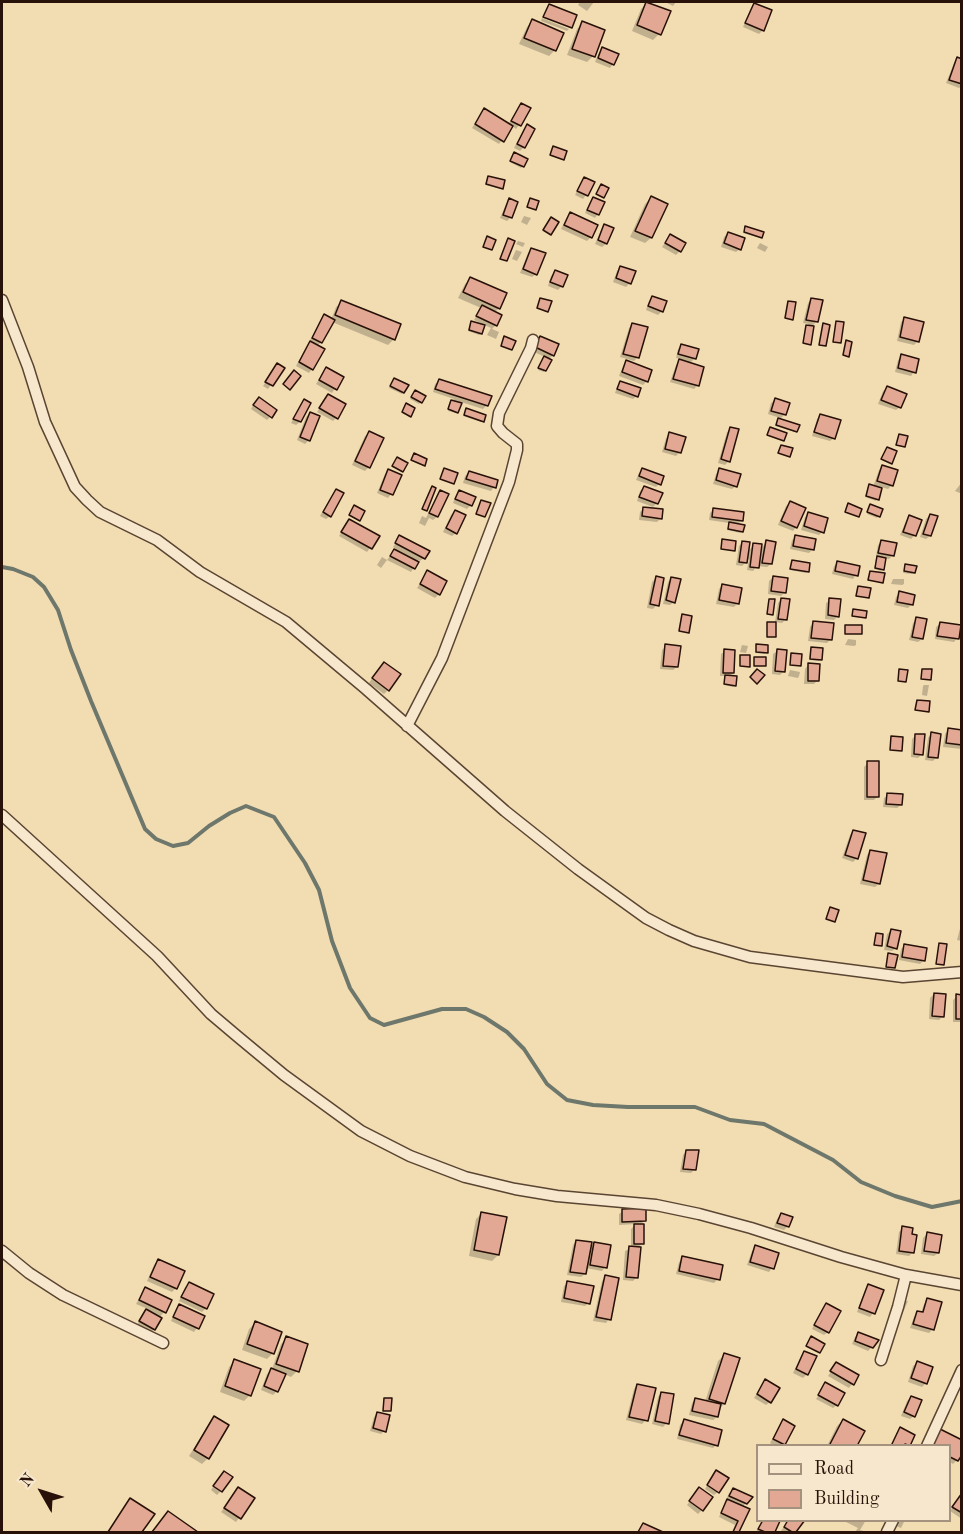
<!DOCTYPE html>
<style>
body{margin:0}
#map{position:relative;width:963px;height:1534px;overflow:hidden;background:#f2dcb2;font-family:"Old Standard TT",serif}
canvas{display:block}
.frame{position:absolute;inset:0;border:3px solid #271108;pointer-events:none}
.legend{position:absolute;left:756px;top:1444px;width:195px;height:78px;box-sizing:border-box;background:#f7e8cd;border:2px solid #a4927e;margin:0;padding:8px 10px;list-style:none;font-size:18px;color:#271108}
.legend li{display:flex;align-items:center;gap:12px;height:30px}
.legend b{width:30px;border:2px solid #a4927e}
.north{position:absolute;left:12px;top:1462px;width:60px;height:60px;-webkit-text-stroke:4px #f7e8cd;paint-order:stroke;rotate:309deg;font-size:16px;font-weight:700;line-height:24px;text-align:center;color:#271108}
.north::after{content:'';display:block;margin:auto;width:21px;height:27px;background:#271108;clip-path:polygon(50% 0,100% 100%,50% 72%,0 100%)}
</style>
<div id="map">
<canvas width="963" height="1534"></canvas>
<div class="frame"></div>
<ul class="legend">
<li><b style="height:8px;background:#f7e8cd"></b>Road</li>
<li><b style="height:16px;background:#e2a893"></b>Building</li>
</ul>
<div class="north">N</div>
</div>
<script>
const c = document.querySelector('canvas').getContext('2d');
c.lineJoin = 'round';
function paint(path, color) {
  c.fillStyle = color;
  c.fill(path, 'evenodd');
}
function shape(rows) {
  const path = new Path2D();
  for (const r of rows) {
    path.moveTo(r[0], r[1]);
    for (let i = 2; i < r.length; i += 2) path.lineTo(r[i], r[i + 1]);
  }
  return path;
}
function strokePath(path, color, width, dash) {
  c.strokeStyle = color;
  c.lineWidth = width;
  c.lineCap = dash ? 'butt' : 'round';
  c.setLineDash(dash || []);
  c.stroke(path);
}
const shadow = shape([
 [580,2,594,2,587,11,578,5],
 [665,2,676,2,673,6],
 [647,3,669,12,659,34,653,40,632,31,641,9],
 [754,5,763,30,759,34,743,27,751,8],
 [542,18,569,29,567,31,541,21],
 [532,21,555,50,549,56,519,44,527,27],
 [583,23,593,56,587,62,567,55,577,29],
 [603,48,613,64,610,68,595,62,599,52],
 [957,59,962,60,962,86,959,88,946,83,954,63],
 [522,104,519,125,516,129,512,126,499,144,472,128,484,110,508,125,518,108],
 [527,126,524,147,520,151,514,148,523,130],
 [513,155,522,166,521,168,510,162],
 [488,177,502,188,501,189,485,185],
 [584,179,592,183,586,195,583,199,575,195,581,183],
 [651,198,651,238,645,243,630,237,645,204],
 [594,199,598,214,595,218,585,213,590,202],
 [510,200,511,217,507,221,500,218,506,204],
 [571,213,591,237,587,241,561,229,567,217],
 [524,216,531,218,527,225,521,222],
 [605,226,612,229,606,244,602,247,595,244,601,230],
 [746,228,761,237,760,238,743,233],
 [728,233,740,249,736,252,721,247,724,237],
 [670,236,680,251,676,255,662,247],
 [518,241,525,243,523,247,516,244],
 [760,243,768,247,765,252,757,248],
 [532,249,536,274,532,277,520,273,528,253],
 [516,250,522,252,517,261,512,259],
 [621,267,630,283,626,287,613,282,617,271],
 [555,272,562,286,558,290,548,286,551,276],
 [471,278,499,308,494,313,496,325,492,329,499,332,496,339,487,335,491,328,474,320,481,308,458,298,465,284],
 [653,297,662,311,658,315,646,310,649,301],
 [812,299,816,322,811,327,810,344,808,345,803,344,805,328,809,324,803,323,808,303],
 [342,302,394,339,388,345,332,322,321,342,317,347,312,369,309,373,296,366,306,347,311,342,309,342,321,320,325,316,331,320,336,307],
 [905,319,918,341,914,345,897,341,901,322],
 [470,324,481,334,479,335,468,331],
 [632,324,638,357,634,361,620,357,629,328],
 [540,338,553,355,548,360,544,372,538,370,545,357,532,351,536,341],
 [682,346,695,358,689,364,697,386,694,389,670,382,676,365,681,359,676,358,678,349],
 [902,356,914,372,911,376,895,372,898,360],
 [627,362,647,381,643,385,619,376,623,366],
 [277,365,282,368,268,389,263,386],
 [326,368,342,377,332,393,316,384],
 [393,381,406,386,402,394,389,388],
 [439,381,487,405,483,409,461,402,456,413,448,411,450,403,454,399,433,392,435,384],
 [620,383,637,396,633,399,615,393,617,387],
 [887,388,900,407,896,410,878,404,883,391],
 [414,393,424,396,419,404,410,399],
 [328,396,336,418,333,421,317,412],
 [775,400,785,414,779,420,796,431,795,432,775,426,777,421,780,418,768,414,771,403],
 [304,401,309,404,300,422,296,425,291,423,301,405],
 [255,402,270,417,267,420,251,409],
 [466,410,482,421,481,422,463,416],
 [310,413,309,440,305,444,297,440,306,417],
 [821,415,834,438,830,441,812,436,817,419],
 [731,429,729,461,725,465,718,463,727,432],
 [369,433,369,467,365,471,352,465,365,436],
 [670,434,680,452,676,456,662,452,666,438],
 [883,466,892,485,888,489,881,487,876,501,865,497,868,487,873,487,879,470],
 [643,470,659,484,656,487,636,480,639,473],
 [720,470,736,486,732,489,713,484,716,474],
 [389,471,391,494,388,498,377,493,385,474],
 [469,472,494,487,491,491,463,483,465,476],
 [962,482,962,494,955,491],
 [644,487,657,503,653,507,637,501,640,491],
 [336,491,330,516,326,519,320,516,332,495],
 [441,492,447,494,437,517,433,520,429,518,425,526,419,523,422,516,426,518,437,495],
 [460,492,471,505,467,509,453,503,456,495],
 [790,503,796,527,793,531,778,525,786,506],
 [869,507,881,510,877,518,867,514],
 [644,508,661,518,657,522,639,520,640,512],
 [714,509,741,521,737,525,742,531,740,533,727,530,729,523,709,520,710,513],
 [455,511,456,533,452,536,443,532,451,515],
 [809,514,822,532,819,535,801,530,805,517],
 [930,515,930,536,926,539,920,537,926,519],
 [910,517,915,535,911,539,900,535,906,521],
 [349,521,378,537,367,552,339,536],
 [400,537,424,558,420,561,418,560,411,572,387,560,381,568,377,565,382,557,387,560,396,549,393,547],
 [796,537,813,549,809,553,790,549,792,540],
 [882,541,893,555,889,559,884,558,881,571,874,569,876,559,879,557,876,556,878,545],
 [743,542,747,552,754,545,760,549,767,542,771,564,767,567,757,566,753,571,747,570,749,559,742,566,736,565,739,546],
 [792,562,807,571,806,573,790,570],
 [838,563,856,575,853,579,832,574,834,566],
 [906,565,914,573,912,574,903,573],
 [428,572,439,594,435,598,417,588],
 [773,577,785,592,781,596,768,594,769,581],
 [656,578,657,605,653,609,647,608,652,582],
 [672,578,674,602,670,605,663,604,668,582],
 [893,579,904,579,904,584,902,585,891,584],
 [722,586,738,603,734,607,716,604,719,589],
 [900,593,912,604,908,608,894,605,896,597],
 [782,599,786,619,782,623,775,622,778,603],
 [830,600,838,616,834,620,825,619,826,603],
 [917,619,922,639,918,642,909,640,913,623],
 [813,623,831,639,827,643,808,641,810,627],
 [940,624,957,638,954,642,935,639,936,627],
 [848,639,856,640,856,645,854,646,845,645],
 [742,645,748,646,746,653,740,652],
 [666,646,677,667,673,670,660,669,662,650],
 [757,646,766,652,765,654,755,653],
 [811,649,820,659,819,661,809,660,810,650],
 [725,651,733,673,729,677,735,685,733,687,724,685,725,676,720,676,721,654],
 [777,651,784,671,780,675,772,674,773,654],
 [808,665,818,680,814,684,804,684,805,669],
 [380,667,388,690,384,694,369,683],
 [790,670,800,672,799,676,798,678,788,676],
 [924,685,929,685,927,696,922,695,923,686],
 [948,730,962,732,962,749,943,747,945,734],
 [931,734,937,757,933,761,925,760,928,738],
 [916,735,922,754,918,758,911,757,912,739],
 [868,763,878,796,874,800,864,800,864,767],
 [888,795,901,805,897,808,883,807,884,798],
 [853,831,857,858,853,862,842,858,850,835],
 [871,851,879,884,875,887,860,884,867,855],
 [962,921,962,941,957,940],
 [891,931,896,948,892,951,884,950,887,934],
 [905,945,923,961,920,964,899,960,901,949],
 [934,994,943,1016,939,1020,929,1019,930,998],
 [957,996,962,996,962,1022,953,1022,953,1000],
 [687,1151,695,1169,691,1173,680,1172,683,1155],
 [623,1211,645,1220,640,1225,642,1243,637,1249,637,1277,633,1281,623,1280,625,1251,631,1248,631,1229,636,1224,619,1225,619,1214],
 [482,1213,498,1255,492,1261,469,1256,476,1219],
 [781,1215,788,1226,784,1230,774,1227,777,1219],
 [903,1228,913,1252,909,1256,896,1254,899,1232],
 [927,1234,938,1253,934,1256,921,1254,923,1238],
 [577,1241,589,1249,595,1243,605,1267,602,1271,586,1268,585,1274,581,1277,567,1275,573,1245],
 [756,1247,772,1268,769,1272,747,1265,752,1251],
 [683,1258,718,1279,714,1283,676,1274,679,1262],
 [158,1261,176,1288,172,1292,147,1281,154,1265],
 [605,1277,609,1319,606,1323,593,1321,602,1281],
 [568,1283,589,1303,585,1306,561,1302,564,1286],
 [189,1284,206,1308,202,1312,179,1301,185,1287],
 [869,1286,873,1313,870,1317,857,1312,865,1290],
 [145,1289,164,1312,159,1318,154,1329,151,1333,137,1325,142,1315,148,1309,136,1304,142,1293],
 [928,1300,933,1329,929,1333,910,1328,914,1317,918,1313,921,1313,924,1304],
 [904,1301,908,1301,901,1317,898,1321],
 [826,1305,828,1332,824,1335,812,1329,822,1309],
 [179,1306,197,1328,194,1332,171,1321,176,1309],
 [255,1323,273,1353,267,1359,242,1350,249,1329],
 [859,1334,872,1347,868,1351,852,1344,855,1337],
 [287,1338,297,1371,291,1377,284,1374,277,1391,273,1395,261,1390,267,1374,272,1369,281,1344],
 [805,1353,807,1374,803,1378,793,1373,801,1356],
 [724,1355,724,1404,719,1409,717,1417,713,1420,689,1415,692,1403,696,1399,705,1402,718,1361],
 [235,1361,250,1395,244,1401,220,1392,229,1367],
 [917,1363,926,1383,922,1387,908,1382,913,1366],
 [836,1364,852,1384,849,1388,828,1376],
 [826,1384,837,1405,833,1408,816,1399],
 [637,1385,646,1420,642,1424,626,1420,634,1389],
 [762,1385,770,1402,766,1405,754,1398],
 [661,1393,667,1423,663,1427,652,1424,658,1397],
 [911,1397,914,1416,910,1419,901,1416,907,1401],
 [378,1413,384,1431,381,1434,370,1431,374,1417],
 [214,1418,208,1458,202,1464,189,1456,209,1424],
 [843,1420,855,1446,827,1446,837,1426],
 [684,1421,716,1445,713,1448,677,1439,680,1425],
 [783,1421,784,1444,775,1446,770,1443,780,1425],
 [962,1441,957,1460,953,1464,950,1462,950,1446],
 [221,1476,221,1491,217,1495,211,1490],
 [713,1476,718,1492,714,1495,705,1489],
 [238,1489,253,1498,236,1522,221,1512],
 [733,1490,746,1503,742,1507,748,1510,738,1532,732,1532,735,1525,719,1517,724,1505,728,1501,726,1500,729,1493],
 [696,1493,702,1510,698,1514,687,1505],
 [962,1494,962,1519,950,1511],
 [131,1500,153,1514,141,1532,107,1532,125,1506],
 [168,1513,196,1532,152,1532],
 [762,1520,778,1522,773,1532,756,1532],
 [788,1520,803,1520,794,1532,784,1532,781,1531],
 [842,1520,866,1520,860,1530,867,1532,855,1532,858,1528],
 [899,1520,905,1520,901,1528,896,1526]
]);
const stream = shape([
 [2,567,13,569,33,577,44,587,58,610,71,650,91,701,145,829,156,839,173,846,188,843,209,826,230,813,246,806,274,817,305,863,319,890,332,941,350,988,370,1018,384,1025,442,1009,466,1009,484,1017,507,1032,524,1049,547,1084,567,1100,593,1105,628,1107,695,1107,730,1120,764,1124,833,1160,861,1182,895,1196,932,1207,962,1201]
]);
const building = shape([
 [646,2,671,11,661,35,637,25,646,2],
 [754,3,772,10,764,31,745,23,754,3],
 [549,4,577,15,572,28,543,17,549,4],
 [532,19,564,33,556,51,524,38,532,19],
 [582,21,605,30,595,57,572,49,582,21],
 [602,47,619,54,614,65,598,58,602,47],
 [957,57,962,59,962,84,949,80,957,57],
 [521,103,531,108,521,126,511,121,521,103],
 [484,108,513,126,504,142,475,124,484,108],
 [527,124,535,129,525,148,517,144,527,124],
 [553,146,567,151,564,160,550,155,553,146],
 [514,152,528,159,524,167,510,161,514,152],
 [488,176,505,180,503,189,486,184,488,176],
 [584,177,595,182,588,196,577,191,584,177],
 [601,184,609,188,604,198,596,194,601,184],
 [651,196,668,204,652,238,635,231,651,196],
 [593,197,605,202,599,215,587,210,593,197],
 [509,198,518,202,512,218,503,215,509,198],
 [530,198,539,201,536,210,527,207,530,198],
 [570,212,598,225,592,238,564,225,570,212],
 [551,217,559,222,551,235,543,230,551,217],
 [604,224,614,228,607,244,598,240,604,224],
 [745,226,764,232,762,238,744,232,745,226],
 [728,232,745,238,741,250,724,243,728,232],
 [670,234,686,243,681,252,665,243,670,234],
 [487,236,496,240,492,250,483,247,487,236],
 [508,238,515,241,507,261,500,259,508,238],
 [531,248,546,253,537,275,523,269,531,248],
 [620,266,636,271,631,284,616,278,620,266],
 [555,270,568,275,563,287,550,282,555,270],
 [470,277,507,293,500,309,463,292,470,277],
 [652,296,667,301,663,312,648,306,652,296],
 [540,298,552,301,548,312,537,308,540,298],
 [811,298,823,300,818,322,806,320,811,298],
 [341,300,401,324,395,340,335,315,341,300],
 [788,301,796,302,793,320,785,318,788,301],
 [482,305,502,315,497,326,476,316,482,305],
 [324,314,335,320,322,343,312,338,324,314],
 [904,317,924,322,919,342,900,337,904,317],
 [471,321,485,325,482,334,469,330,471,321],
 [836,321,844,322,841,343,833,342,836,321],
 [632,323,648,327,639,358,623,354,632,323],
 [823,323,830,325,826,346,819,345,823,323],
 [806,325,814,326,811,345,803,343,806,325],
 [504,336,516,341,512,350,501,346,504,336],
 [540,336,559,344,554,356,535,347,540,336],
 [846,340,852,342,849,357,843,355,846,340],
 [310,341,325,349,313,370,299,362,310,341],
 [681,344,699,349,696,359,678,354,681,344],
 [901,354,919,359,916,373,898,368,901,354],
 [544,356,552,360,546,371,538,368,544,356],
 [679,359,704,367,699,386,673,379,679,359],
 [626,360,652,370,648,382,622,372,626,360],
 [277,363,285,368,273,386,265,382,277,363],
 [326,367,344,377,337,390,319,380,326,367],
 [294,370,301,376,290,390,283,384,294,370],
 [394,378,409,385,404,393,390,386,394,378],
 [439,379,492,396,488,406,435,389,439,379],
 [620,381,641,388,638,397,617,389,620,381],
 [887,386,907,394,901,408,881,400,887,386],
 [415,390,426,396,422,403,411,397,415,390],
 [328,394,346,404,338,419,319,408,328,394],
 [259,397,277,410,272,418,253,405,259,397],
 [775,398,790,403,786,415,771,411,775,398],
 [304,399,311,403,301,422,293,419,304,399],
 [451,400,462,403,458,413,448,409,451,400],
 [406,403,415,408,411,417,402,412,406,403],
 [466,408,486,415,484,422,464,415,466,408],
 [310,412,320,416,310,441,300,437,310,412],
 [820,414,841,420,835,439,814,432,820,414],
 [778,418,800,425,797,432,776,425,778,418],
 [730,427,739,429,730,462,721,459,730,427],
 [770,427,787,433,784,441,767,435,770,427],
 [369,431,384,438,370,468,355,461,369,431],
 [669,432,686,437,681,453,665,449,669,432],
 [899,434,908,436,905,447,896,445,899,434],
 [781,445,793,448,790,457,778,453,781,445],
 [887,447,897,451,892,464,881,459,887,447],
 [414,453,427,459,425,466,411,460,414,453],
 [397,457,408,463,403,472,392,466,397,457],
 [882,465,898,470,893,486,877,481,882,465],
 [444,468,458,473,454,484,440,479,444,468],
 [642,468,664,476,661,485,639,476,642,468],
 [719,468,741,474,737,487,716,480,719,468],
 [388,469,402,475,393,495,380,490,388,469],
 [469,471,498,480,496,488,466,479,469,471],
 [869,484,882,488,879,500,866,496,869,484],
 [432,486,436,488,427,511,422,509,432,486],
 [644,486,663,493,658,504,639,497,644,486],
 [336,489,344,493,331,517,323,512,336,489],
 [440,490,449,494,438,517,429,513,440,490],
 [459,490,476,497,472,506,455,499,459,490],
 [481,500,491,503,485,517,476,514,481,500],
 [790,501,806,508,797,528,781,521,790,501],
 [848,503,862,509,859,517,845,512,848,503],
 [870,504,883,509,880,517,867,512,870,504],
 [354,505,365,511,360,521,349,515,354,505],
 [643,507,663,509,662,519,642,516,643,507],
 [713,508,744,512,743,521,712,517,713,508],
 [455,510,466,515,457,534,446,528,455,510],
 [808,512,828,518,824,533,804,526,808,512],
 [930,514,938,516,931,536,923,534,930,514],
 [909,515,922,520,916,536,903,532,909,515],
 [349,519,380,536,372,549,341,532,349,519],
 [729,522,745,525,743,532,728,529,729,522],
 [399,535,430,551,425,559,395,543,399,535],
 [795,535,816,539,814,550,793,546,795,535],
 [722,539,736,541,735,551,721,549,722,539],
 [766,540,776,542,772,564,762,563,766,540],
 [881,540,897,543,894,556,878,553,881,540],
 [742,541,750,542,747,563,739,562,742,541],
 [753,543,762,544,759,568,750,567,753,543],
 [394,549,419,562,415,569,390,556,394,549],
 [877,556,886,558,884,570,875,568,877,556],
 [792,560,810,563,809,572,790,569,792,560],
 [837,561,860,566,858,576,835,571,837,561],
 [905,564,917,566,915,573,904,571,905,564],
 [427,570,447,581,440,595,420,584,427,570],
 [870,571,885,573,883,583,868,580,870,571],
 [656,576,664,578,659,606,650,604,656,576],
 [773,576,788,578,786,593,771,591,773,576],
 [671,577,681,579,675,603,666,600,671,577],
 [722,584,742,588,739,604,719,600,722,584],
 [858,586,871,588,869,598,856,596,858,586],
 [899,591,915,595,913,605,897,602,899,591],
 [781,598,790,599,787,620,778,619,781,598],
 [829,598,841,599,839,617,828,615,829,598],
 [769,599,775,599,773,615,767,614,769,599],
 [853,609,867,611,866,618,852,616,853,609],
 [682,614,692,616,689,633,679,631,682,614],
 [916,617,927,619,923,639,912,637,916,617],
 [813,621,834,623,832,640,811,638,813,621],
 [767,622,776,622,776,637,767,637,767,622],
 [940,622,961,625,959,639,937,636,940,622],
 [845,625,862,625,862,634,845,634,845,625],
 [665,644,681,646,678,667,663,666,665,644],
 [756,644,768,645,768,653,756,652,756,644],
 [811,647,823,648,822,660,810,659,811,647],
 [724,649,735,650,734,673,723,673,724,649],
 [777,649,787,650,785,672,775,671,777,649],
 [791,653,802,654,801,666,790,665,791,653],
 [740,655,750,655,750,667,740,666,740,655],
 [754,657,766,657,766,666,754,666,754,657],
 [384,662,401,674,389,691,372,678,384,662],
 [808,663,820,664,819,681,808,681,808,663],
 [757,669,765,675,757,684,750,677,757,669],
 [899,669,908,670,906,682,898,681,899,669],
 [922,669,932,669,931,680,921,679,922,669],
 [725,675,737,676,736,686,724,684,725,675],
 [917,700,930,701,929,712,915,710,917,700],
 [948,728,962,730,962,745,946,743,948,728],
 [931,732,941,734,938,758,928,757,931,732],
 [915,734,925,734,923,755,914,754,915,734],
 [891,736,903,737,902,751,890,750,891,736],
 [867,761,879,761,879,797,867,797,867,761],
 [887,793,903,794,902,805,886,804,887,793],
 [853,830,866,833,858,859,845,855,853,830],
 [870,850,887,853,880,884,863,880,870,850],
 [830,907,839,910,835,922,826,919,830,907],
 [891,929,901,931,897,949,887,946,891,929],
 [876,933,883,934,882,946,874,945,876,933],
 [939,943,947,944,944,965,936,964,939,943],
 [904,944,927,948,925,961,902,957,904,944],
 [888,953,898,955,895,968,886,967,888,953],
 [934,993,946,994,944,1017,932,1016,934,993],
 [956,994,962,995,962,1019,956,1019,956,994],
 [686,1150,699,1150,696,1170,683,1169,686,1150],
 [646,1208,646,1221,622,1222,622,1209,646,1208],
 [481,1212,507,1217,499,1255,474,1250,481,1212],
 [781,1213,793,1217,789,1227,777,1223,781,1213],
 [634,1224,644,1224,644,1244,634,1244,634,1224],
 [902,1226,913,1228,912,1234,917,1235,914,1253,899,1251,902,1226],
 [927,1232,942,1235,939,1253,924,1251,927,1232],
 [576,1240,592,1242,586,1274,570,1272,576,1240],
 [594,1242,611,1245,607,1268,590,1265,594,1242],
 [755,1245,779,1253,774,1269,750,1262,755,1245],
 [629,1246,641,1247,638,1278,626,1277,629,1246],
 [682,1256,723,1265,720,1280,679,1271,682,1256],
 [158,1259,185,1271,177,1289,150,1277,158,1259],
 [605,1275,619,1278,611,1320,596,1317,605,1275],
 [567,1281,594,1286,590,1304,564,1298,567,1281],
 [189,1282,214,1294,207,1309,181,1297,189,1282],
 [868,1284,884,1290,875,1314,859,1308,868,1284],
 [145,1287,172,1300,166,1313,139,1300,145,1287],
 [927,1298,942,1302,934,1330,913,1324,917,1311,923,1312,927,1298],
 [826,1303,841,1311,829,1333,814,1325,826,1303],
 [179,1304,205,1316,199,1329,173,1317,179,1304],
 [146,1309,162,1318,155,1330,139,1321,146,1309],
 [255,1321,282,1332,274,1354,247,1344,255,1321],
 [858,1332,879,1340,873,1348,855,1341,858,1332],
 [286,1336,308,1344,299,1372,276,1364,286,1336],
 [811,1336,825,1344,820,1353,806,1346,811,1336],
 [804,1351,817,1356,808,1375,796,1369,804,1351],
 [724,1353,740,1358,725,1404,709,1399,724,1353],
 [234,1359,261,1369,251,1396,225,1386,234,1359],
 [917,1361,933,1367,927,1384,911,1378,917,1361],
 [836,1362,859,1375,854,1385,830,1371,836,1362],
 [271,1368,286,1374,278,1392,264,1386,271,1368],
 [765,1379,780,1388,771,1403,757,1394,765,1379],
 [825,1382,845,1393,838,1406,818,1395,825,1382],
 [637,1384,656,1388,648,1421,629,1417,637,1384],
 [661,1392,674,1394,669,1424,655,1421,661,1392],
 [911,1396,922,1400,915,1417,904,1412,911,1396],
 [384,1398,392,1398,391,1411,383,1411,384,1398],
 [695,1398,721,1404,718,1417,692,1411,695,1398],
 [377,1412,390,1415,386,1432,373,1428,377,1412],
 [214,1416,229,1425,209,1459,194,1450,214,1416],
 [684,1419,722,1430,718,1446,679,1435,684,1419],
 [783,1419,795,1426,785,1445,773,1439,783,1419],
 [843,1419,865,1431,857,1446,829,1446,843,1419],
 [900,1427,915,1435,910,1446,905,1444,904,1446,891,1446,900,1427],
 [940,1429,962,1440,962,1455,958,1461,950,1457,950,1446,932,1446,940,1429],
 [716,1470,729,1478,719,1493,707,1485,716,1470],
 [224,1471,233,1477,222,1492,213,1486,224,1471],
 [238,1487,255,1498,241,1519,224,1508,238,1487],
 [699,1487,713,1497,703,1511,689,1501,699,1487],
 [733,1488,753,1497,747,1504,729,1496,733,1488],
 [962,1493,962,1513,952,1507,962,1493],
 [130,1498,155,1514,142,1532,108,1532,130,1498],
 [727,1499,750,1509,739,1532,733,1532,738,1521,721,1513,727,1499],
 [168,1511,198,1532,152,1532,168,1511],
 [763,1520,779,1520,780,1521,775,1532,765,1532,758,1529,763,1520],
 [788,1520,805,1520,796,1532,792,1532,784,1527,788,1520],
 [643,1523,663,1532,638,1532,643,1523]
]);
const street = shape([
 [2,300,28,367,45,422,75,487,87,500,100,512,157,540,200,572,286,622,366,689,505,811,578,869,646,918,669,930,694,941,750,957,903,977,962,972],
 [407,726,442,658,509,482,517,450,517,444,503,433,497,426,499,413,531,348,533,340],
 [2,815,157,956,211,1014,237,1036,284,1075,361,1131,410,1156,465,1177,515,1189,557,1196,656,1205,699,1214,751,1228,841,1257,906,1275,962,1285],
 [2,1251,29,1273,63,1295,163,1343],
 [881,1360,898,1307,906,1275],
 [927,1446,962,1370],
 [887,1532,893,1520]
]);
paint(shadow, '#0003');
strokePath(stream, '#6d776c', 4);
paint(building, '#e2a893');
strokePath(building, '#271108', 1.5);
strokePath(street, '#5a4432', 13);
strokePath(street, '#f7e8cd', 10);
</script>
